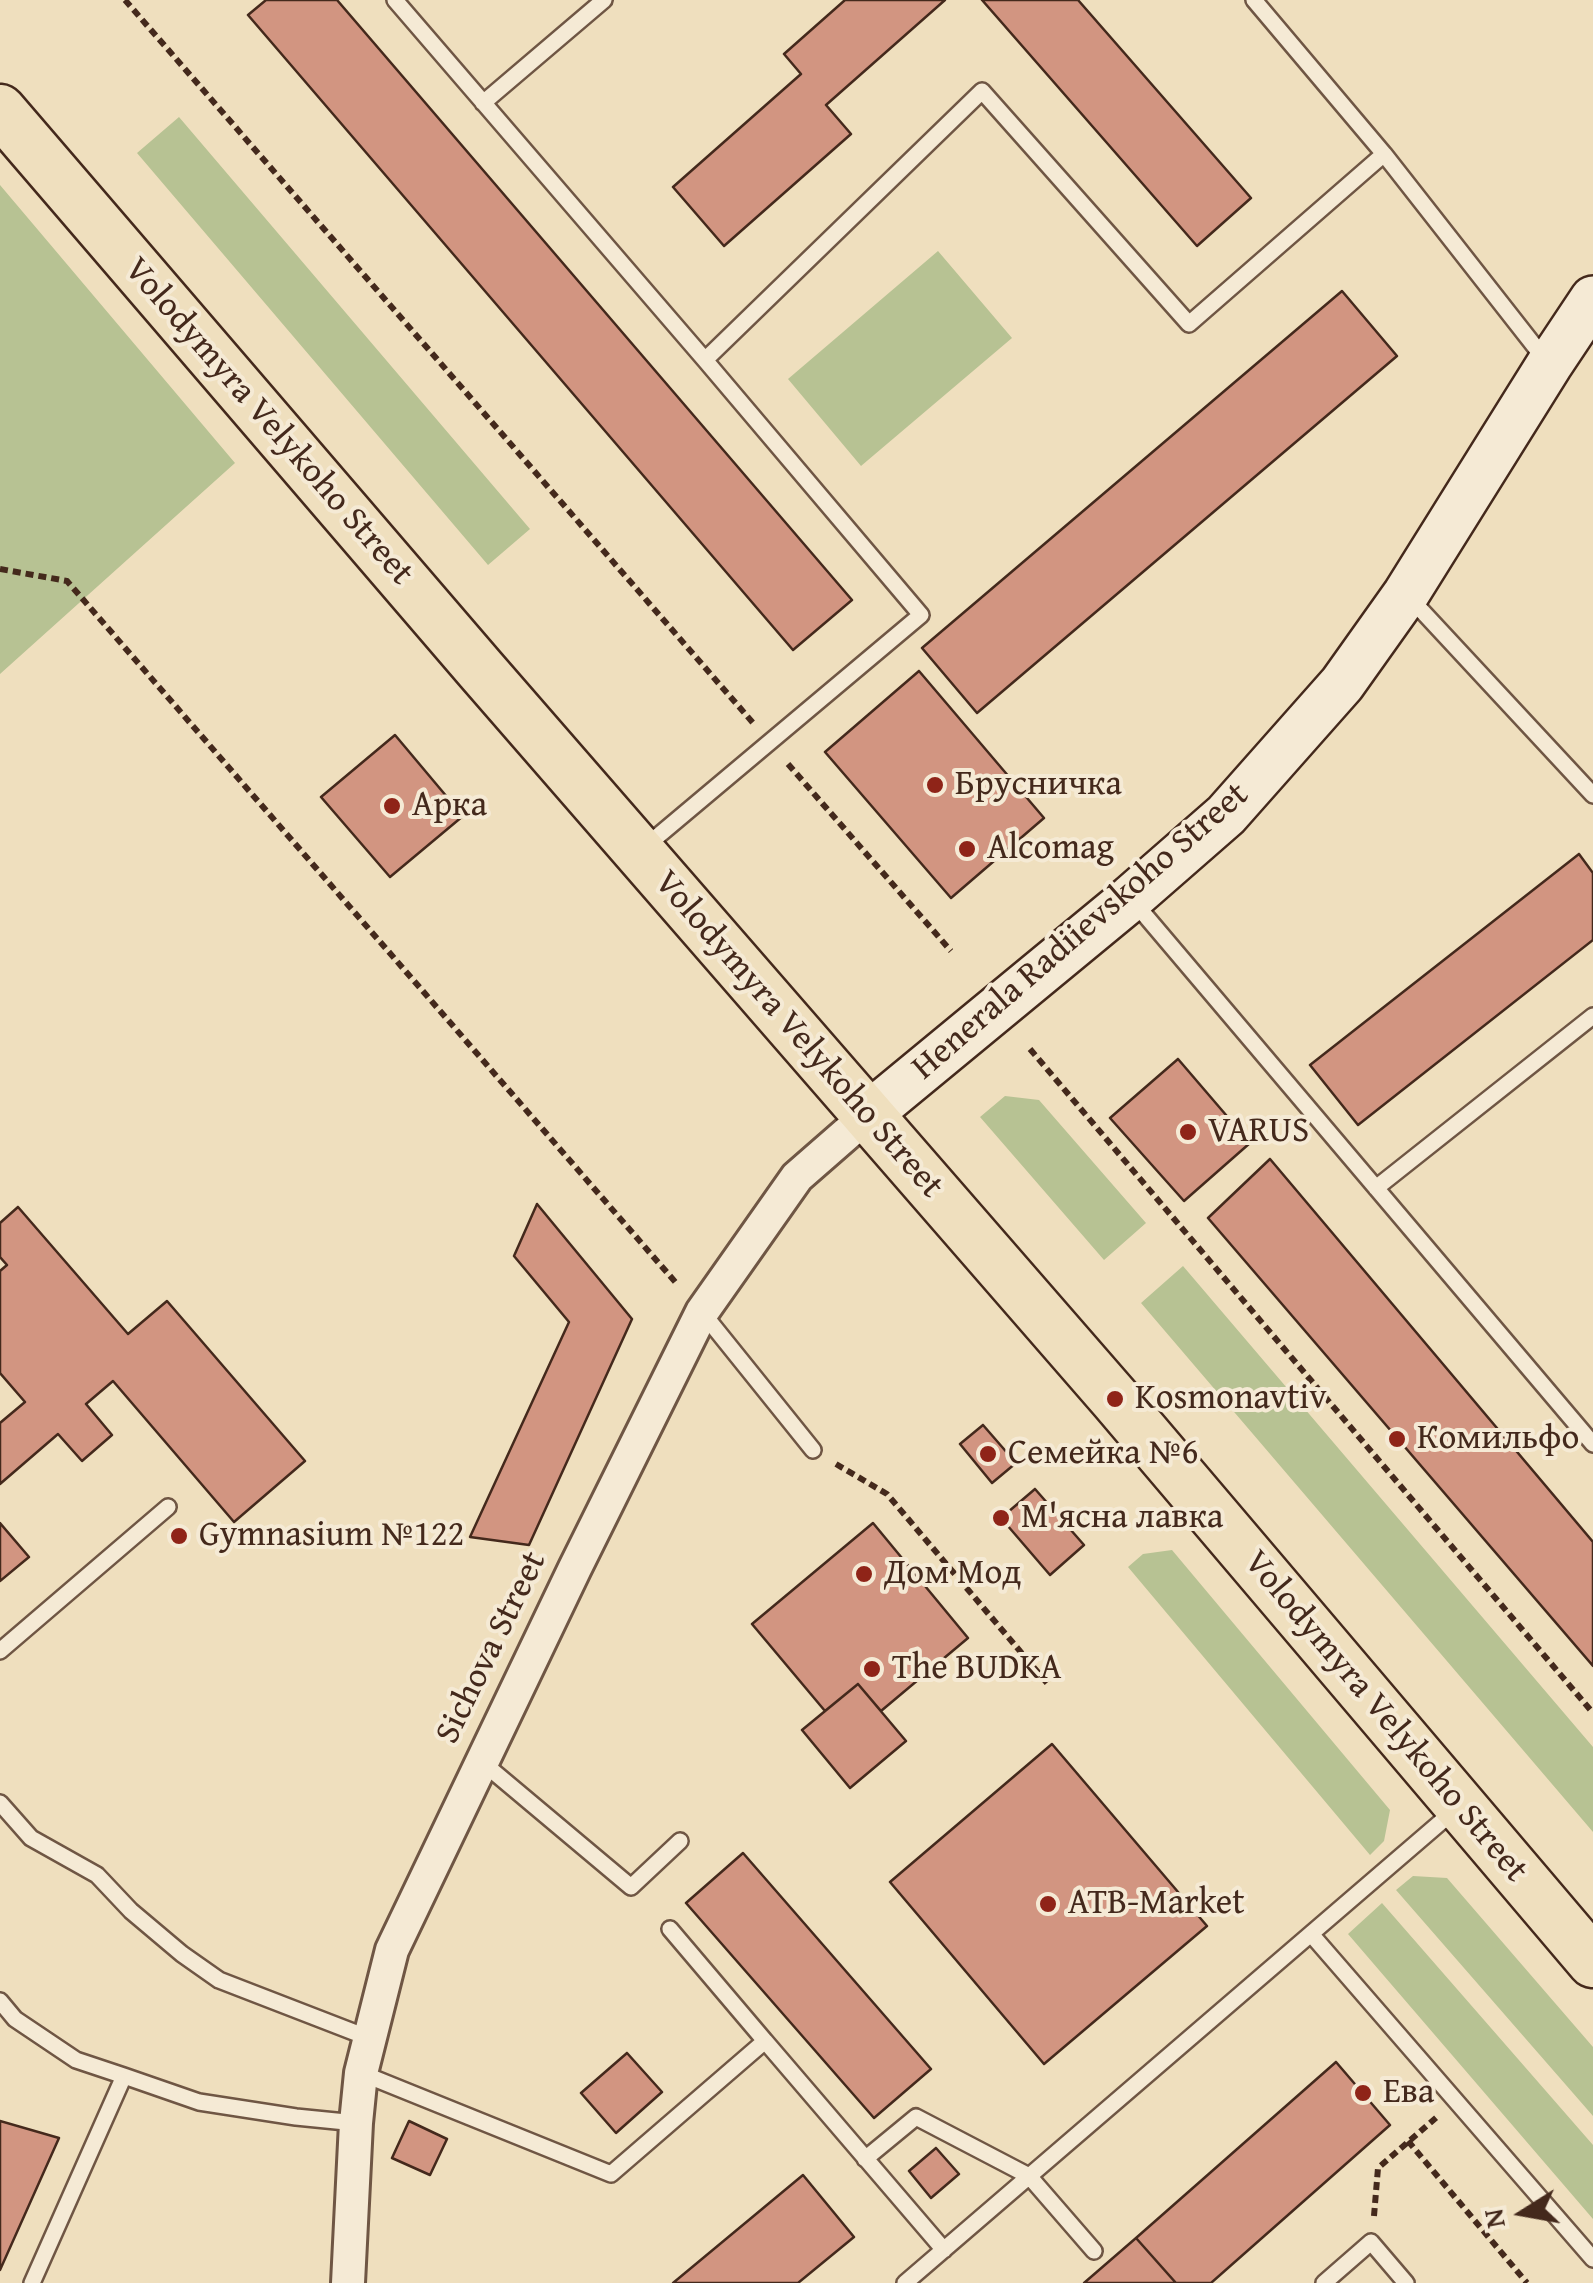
<!DOCTYPE html>
<meta charset="utf-8">
<style>
body{margin:0}
#map{position:relative;width:1593px;height:2283px;overflow:hidden;background:#efdfbe;font-family:"Gentium Book Plus",serif}
canvas{display:block}
.north{position:absolute;left:1473px;top:2163px;width:100px;height:100px;-webkit-text-stroke:8px #f5ead5;paint-order:stroke;rotate:259deg;font-size:28px;font-weight:700;line-height:40px;text-align:center;color:#44291c}
.north::after{content:'';display:block;margin:auto;width:35px;height:45px;background:#44291c;clip-path:polygon(50% 0,100% 100%,50% 72%,0 100%)}
</style>
<div id="map">
<canvas width="1593" height="2283"></canvas>
<div class="north">N</div>
</div>
<script>
const c = document.querySelector('canvas').getContext('2d');
c.lineJoin = 'round';
function paint(path, color) {
  c.fillStyle = color;
  c.fill(path, 'evenodd');
}
function shape(rows) {
  const path = new Path2D();
  for (const r of rows) {
    path.moveTo(r[0], r[1]);
    for (let i = 2; i < r.length; i += 2) path.lineTo(r[i], r[i + 1]);
  }
  return path;
}
function strokePath(path, color, width, dash) {
  c.strokeStyle = color;
  c.lineWidth = width;
  c.lineCap = dash ? 'butt' : 'round';
  c.setLineDash(dash || []);
  c.stroke(path);
}
function label(font, color, halo, rows, align = 'center') {
  c.font = font + ' "Gentium Book Plus",serif';
  c.lineWidth = 8;
  c.setLineDash([]);
  c.textBaseline = 'middle';
  c.strokeStyle = halo;
  c.fillStyle = color;
  for (const [text, x, y, turn = 0] of rows) {
    c.save();
    c.translate(x, y);
    c.rotate((+turn || 0) * Math.PI / 180);
    c.textAlign = isNaN(turn) ? turn : align;
    if (halo) c.strokeText(text, 0, 0);
    c.fillText(text, 0, 0);
    c.restore();
  }
}
const green = shape([
 [179,117,530,529,488,565,137,153],
 [0,185,235,463,0,674],
 [938,251,1012,338,861,466,788,379],
 [1005,1096,1039,1100,1146,1223,1104,1260,980,1117],
 [1183,1266,1593,1747,1593,1832,1141,1303],
 [1172,1550,1390,1810,1384,1841,1370,1855,1128,1567,1143,1554],
 [1413,1876,1447,1878,1593,2047,1593,2116,1396,1890],
 [1382,1903,1593,2145,1593,2219,1348,1934]
]);
const building = shape([
 [266,0,337,0,852,600,793,650,248,15,266,0],
 [845,0,945,0,826,105,851,134,724,246,673,187,801,74,784,54,845,0],
 [982,0,1078,0,1251,198,1197,246,982,0],
 [1342,291,1397,356,977,713,922,648,1342,291],
 [919,671,1044,818,951,898,825,752,919,671],
 [395,735,463,816,390,877,321,797,395,735],
 [1579,854,1593,873,1593,940,1358,1125,1310,1065,1579,854],
 [1178,1059,1250,1143,1184,1201,1110,1118,1178,1059],
 [1270,1159,1593,1542,1593,1666,1208,1218,1270,1159],
 [537,1204,632,1319,529,1545,470,1537,569,1322,514,1256,537,1204],
 [18,1207,128,1334,167,1301,305,1461,234,1522,113,1381,86,1404,112,1435,82,1461,58,1434,0,1484,0,1423,25,1402,0,1373,0,1271,7,1265,0,1257,0,1223,18,1207],
 [983,1425,1016,1463,992,1483,960,1444,983,1425],
 [1035,1489,1084,1545,1050,1575,1001,1518,1035,1489],
 [0,1523,29,1557,0,1581,0,1523],
 [873,1523,968,1638,881,1711,858,1684,825,1711,752,1624,873,1523],
 [858,1684,906,1741,850,1788,802,1730,858,1684],
 [1052,1744,1207,1926,1044,2064,890,1882,1052,1744],
 [743,1853,931,2069,874,2118,686,1903,743,1853],
 [627,2053,662,2092,616,2133,581,2093,627,2053],
 [1336,2062,1390,2125,1211,2283,1176,2283,1136,2238,1336,2062],
 [0,2121,59,2138,0,2270,0,2121],
 [409,2121,447,2139,430,2175,392,2158,409,2121],
 [936,2148,959,2174,931,2198,909,2171,936,2148],
 [803,2175,854,2237,798,2283,673,2283,803,2175],
 [1136,2238,1176,2283,1084,2283,1136,2238]
]);
const path = shape([
 [125,0,754,724],
 [0,569,67,581,677,1284],
 [788,764,951,951],
 [1030,1049,1593,1713],
 [836,1464,887,1494,1047,1683],
 [1408,2141,1527,2283],
 [1374,2216,1378,2168,1438,2116]
]);
const lane = shape([
 [395,0,705,360,921,615,646,846],
 [1254,0,1384,154,1547,362],
 [483,103,604,0],
 [705,360,982,91,1189,324,1384,154],
 [1409,597,1593,795],
 [1133,901,1593,1444],
 [1376,1188,1593,1016],
 [702,1312,813,1450],
 [0,1651,168,1507],
 [482,1762,631,1887,680,1841],
 [0,1803,31,1838,97,1875,131,1911,182,1954,219,1980,369,2038],
 [670,1929,765,2041],
 [1311,1934,1593,2259],
 [0,2001,15,2019,76,2060,124,2076,199,2102,296,2117,356,2123],
 [361,2073,611,2174,765,2041,944,2250],
 [865,2159,916,2117,1029,2176,1094,2251],
 [32,2283,124,2076],
 [905,2283,1456,1809],
 [1324,2283,1371,2242,1406,2283]
]);
const street = shape([
 [348,2283,356,2123,361,2073,392,1950,575,1568,702,1312,797,1177,868,1115]
]);
const secondary = shape([
 [868,1115,1131,898,1226,815,1342,684,1406,594,1549,365,1593,299]
]);
const primary = shape([
 [0,110,481,670,1115,1399,1593,1962]
]);
const markers = [
 [935,785,10,"#8f2418"],
 [392,806,10,"#8f2418"],
 [967,849,10,"#8f2418"],
 [1188,1132,10,"#8f2418"],
 [1115,1399,10,"#8f2418"],
 [1397,1439,10,"#8f2418"],
 [988,1454,10,"#8f2418"],
 [1001,1518,10,"#8f2418"],
 [179,1536,10,"#8f2418"],
 [864,1574,10,"#8f2418"],
 [872,1669,10,"#8f2418"],
 [1048,1904,10,"#8f2418"],
 [1363,2093,10,"#8f2418"]
];
const streetNames = [
 ["Volodymyra Velykoho Street",268,422,49],
 ["Henerala Radiievskoho Street",1081,932,-41],
 ["Volodymyra Velykoho Street",798,1035,49],
 ["Sichova Street",492,1648,-64],
 ["Volodymyra Velykoho Street",1385,1717,50]
];
const poiNames = [
 ["Брусничка",955,785],
 ["Арка",412,806],
 ["Alcomag",987,849],
 ["VARUS",1208,1132],
 ["Kosmonavtiv",1135,1399],
 ["Комильфо",1417,1439],
 ["Семейка №6",1008,1454],
 ["М'ясна лавка",1021,1518],
 ["Gymnasium №122",199,1536],
 ["Дом Мод",884,1574],
 ["The BUDKA",892,1669],
 ["ATB-Market",1068,1904],
 ["Ева",1383,2093]
];
paint(green, '#b7c293');
paint(building, '#d29581');
strokePath(building, '#44291c', 2.5);
strokePath(lane, '#6f5644', 20);
strokePath(street, '#6f5644', 38);
strokePath(secondary, '#44291c', 50);
strokePath(primary, '#44291c', 55);
strokePath(path, '#44291c', 6, [8, 5]);
strokePath(lane, '#f5ead5', 15);
strokePath(street, '#f5ead5', 32);
strokePath(secondary, '#f5ead5', 45);
strokePath(primary, '#efdfbe', 50);
for (const [x, y, r, color] of markers) {
  const dot = new Path2D();
  dot.arc(x, y, r, 0, 2 * Math.PI);
  c.fillStyle = color;
  c.fill(dot);
  strokePath(dot, '#f5ead5', 4);
}
label('35px', '#44291c', '#f5ead5', streetNames);
label('35px', '#44291c', '#f5ead5', poiNames, 'left');
</script>
